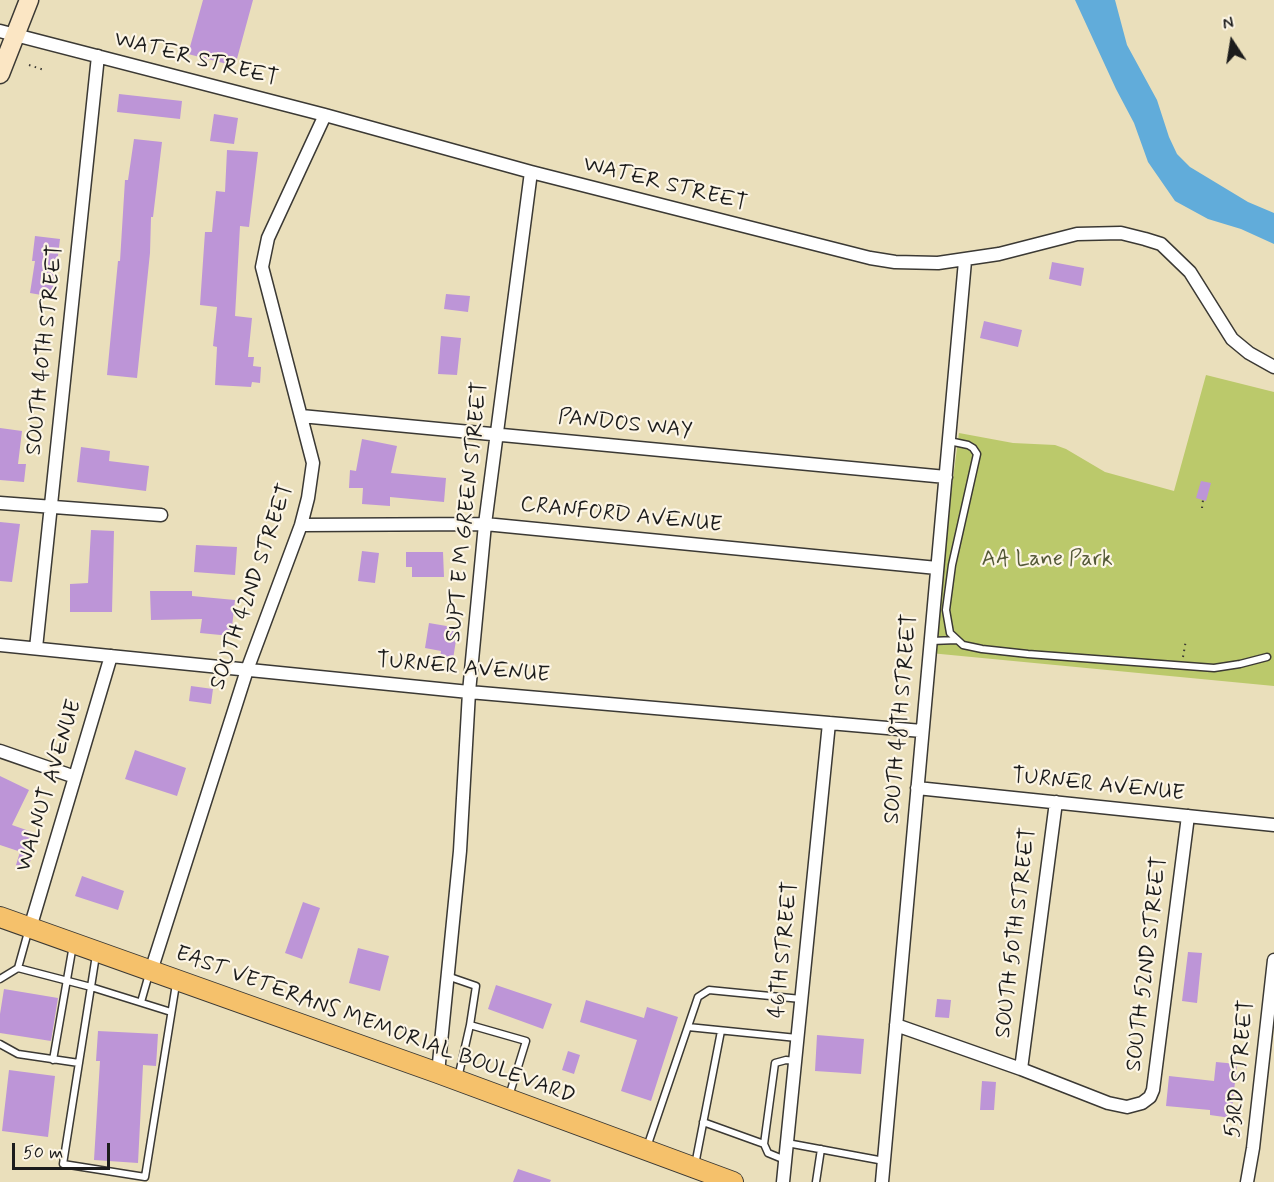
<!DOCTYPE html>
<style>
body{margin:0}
#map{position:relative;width:1274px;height:1182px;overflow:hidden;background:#eadfbb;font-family:Mynerve,sans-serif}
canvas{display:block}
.north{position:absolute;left:1202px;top:12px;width:60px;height:60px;-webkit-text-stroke:4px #fcf5e5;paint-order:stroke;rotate:348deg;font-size:16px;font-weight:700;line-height:24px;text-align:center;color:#1c1c1c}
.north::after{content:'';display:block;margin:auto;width:21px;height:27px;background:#1c1c1c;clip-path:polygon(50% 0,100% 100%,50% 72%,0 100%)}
.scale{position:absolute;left:12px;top:1143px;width:98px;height:27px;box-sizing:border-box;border:3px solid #1c1c1c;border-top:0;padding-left:8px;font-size:18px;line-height:21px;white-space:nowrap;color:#1c1c1c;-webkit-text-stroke:4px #fcf5e5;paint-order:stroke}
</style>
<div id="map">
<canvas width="1274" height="1182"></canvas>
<div class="north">N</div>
<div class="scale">50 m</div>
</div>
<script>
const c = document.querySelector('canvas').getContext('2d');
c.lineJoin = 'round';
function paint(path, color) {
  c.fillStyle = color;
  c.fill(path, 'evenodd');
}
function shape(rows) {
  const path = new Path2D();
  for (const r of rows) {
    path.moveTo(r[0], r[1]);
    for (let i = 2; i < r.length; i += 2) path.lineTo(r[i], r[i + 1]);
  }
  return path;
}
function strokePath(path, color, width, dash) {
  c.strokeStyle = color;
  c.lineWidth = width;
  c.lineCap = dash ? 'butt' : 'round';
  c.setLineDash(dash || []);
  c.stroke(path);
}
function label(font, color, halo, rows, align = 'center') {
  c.font = font + ' Mynerve,sans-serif';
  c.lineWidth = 4.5;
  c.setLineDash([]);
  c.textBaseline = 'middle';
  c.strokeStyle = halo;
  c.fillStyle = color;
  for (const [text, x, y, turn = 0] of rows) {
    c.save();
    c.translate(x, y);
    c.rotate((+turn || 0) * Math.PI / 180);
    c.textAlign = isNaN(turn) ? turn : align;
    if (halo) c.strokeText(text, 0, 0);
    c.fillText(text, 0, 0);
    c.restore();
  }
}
const green = shape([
 [1206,375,1274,392,1274,686,930,653,959,433,1013,443,1055,445,1066,449,1105,472,1174,491]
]);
const water = shape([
 [1075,0,1115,0,1127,45,1157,100,1169,137,1177,154,1190,167,1248,202,1274,213,1274,244,1241,229,1208,219,1175,201,1148,162,1134,123,1116,89]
]);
const building = shape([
 [203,0,253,0,235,66,188,54],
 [119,94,182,101,180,119,117,112],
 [214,114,238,118,234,144,210,141],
 [134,139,162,142,153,217,151,217,150,253,137,378,107,375,118,261,120,261,125,180,128,180],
 [227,150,258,152,249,227,240,226,235,316,252,318,248,357,254,357,253,366,261,367,260,383,252,382,251,387,215,385,217,347,213,346,217,307,200,305,205,232,212,232,216,191,225,192],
 [35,236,60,239,53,297,30,293,35,261,32,261],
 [1052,262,1084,268,1081,286,1049,279],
 [446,294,470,296,468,312,444,309],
 [984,321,1022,330,1018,347,980,338],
 [441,336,461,338,457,375,438,374],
 [0,428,22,431,18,464,26,464,24,482,0,480],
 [362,439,397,446,391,473,446,478,444,502,390,497,390,506,362,504,363,488,349,488,350,470,356,471],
 [81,447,110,451,109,461,149,466,146,491,77,482],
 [1201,481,1211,483,1206,501,1196,498],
 [0,522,20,524,12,582,0,581],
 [91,530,114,531,112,612,70,612,70,584,88,583],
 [196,545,237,547,235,575,194,572],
 [362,551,379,553,375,583,358,581],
 [406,552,443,552,444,577,412,577,412,567,406,567],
 [150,591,192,591,192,596,235,600,231,636,200,633,202,619,151,620],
 [429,623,458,628,453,659,440,657,441,651,425,648],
 [191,686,213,689,211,704,189,701],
 [135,750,186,768,177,796,125,779],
 [0,776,29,790,12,825,32,832,24,853,0,845],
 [20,852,32,857,27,869,16,865],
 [82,876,124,891,118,910,75,896],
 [303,902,320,908,302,959,285,953],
 [358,948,389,956,380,991,349,983],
 [1188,952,1202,953,1197,1003,1182,1001],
 [496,985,552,1004,543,1029,488,1009],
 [4,989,58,998,51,1041,0,1033,0,1014],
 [937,999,951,1000,949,1018,935,1017],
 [586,1000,644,1018,647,1007,678,1017,651,1101,621,1091,637,1040,580,1022],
 [98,1031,158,1034,156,1066,143,1065,138,1163,94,1160,100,1061,96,1061],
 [817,1035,864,1039,861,1074,815,1071],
 [568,1051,580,1055,574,1074,562,1070],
 [1216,1062,1237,1064,1231,1118,1210,1115,1210,1110,1166,1106,1169,1076,1214,1081],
 [9,1070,55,1076,48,1137,2,1131],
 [982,1081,996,1082,994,1110,980,1110],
 [518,1169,551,1180,550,1182,513,1182]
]);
const path = shape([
 [29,65,44,70],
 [1202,508,1203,500],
 [1183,657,1186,640]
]);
const lane = shape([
 [949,441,968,445,973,448,977,454,952,565,946,610,950,633,963,645,982,649,1028,654,1214,668,1240,664,1267,657],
 [931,641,957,640],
 [96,955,63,1164,145,1177,176,984],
 [18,968,91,987,171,1012],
 [447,976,476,986,470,1025],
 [0,979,18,968,28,932],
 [141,1002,149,974],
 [688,1027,797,1038],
 [0,1044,18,1054,79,1063],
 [53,1060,73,945],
 [458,1078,470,1025,526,1041,509,1096],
 [703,1122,764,1144],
 [787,1143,884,1161],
 [647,1147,698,997,709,990,801,999],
 [785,1160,768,1153,764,1144,775,1063,786,1060,795,1061],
 [695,1165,721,1031],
 [816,1182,821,1149]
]);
const street = shape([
 [0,31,325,115,531,172,870,258,895,262,938,263,999,254,1077,234,1121,233,1145,239,1161,244,1190,272,1232,339,1249,353,1274,367],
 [301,416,946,477],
 [0,503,161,515],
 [301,525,485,524,937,568],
 [0,645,469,692,922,731],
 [36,648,98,56],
 [0,751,75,777],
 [917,788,1274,825],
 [30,928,111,656],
 [151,971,247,670,301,525,308,498,313,463,262,267,268,238,325,115],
 [896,1025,1021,1069,1108,1103,1127,1107,1142,1103,1150,1097,1153,1090,1188,816],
 [1021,1069,1056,802],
 [438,1073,460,851,469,692,485,524,531,172],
 [783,1182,829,723],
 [882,1182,965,261],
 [1247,1182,1253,1148,1274,960]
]);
const secondary = shape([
 [0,74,29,0]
]);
const primary = shape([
 [0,917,438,1073,733,1182]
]);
const streetNames = [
 ["WATER STREET",196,60,14],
 ["WATER STREET",665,185,14],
 ["SOUTH 40TH STREET",46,350,-84],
 ["PANDOS WAY",625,425,6],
 ["SUPT E M GREEN STREET",468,512,-84],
 ["CRANFORD AVENUE",621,516,6],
 ["SOUTH 42ND STREET",253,587,-71],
 ["TURNER AVENUE",463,669,5],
 ["SOUTH 48TH STREET",902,719,-85],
 ["WALNUT AVENUE",50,786,-73],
 ["TURNER AVENUE",1098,786,6],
 ["SOUTH 50TH STREET",1017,933,-83],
 ["46TH STREET",785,950,-84],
 ["SOUTH 52ND STREET",1148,964,-83],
 ["EAST VETERANS MEMORIAL BOULEVARD",375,1026,20],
 ["53RD STREET",1241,1069,-84]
];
const parkNames = [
 ["AA Lane Park",1047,560]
];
paint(green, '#bbc96b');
paint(water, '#61acda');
paint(building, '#bd95d7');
strokePath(lane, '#3b3934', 9);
strokePath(street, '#3b3934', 15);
strokePath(secondary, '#3b3934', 21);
strokePath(primary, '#3b3934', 22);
strokePath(path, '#3b3934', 2, [1.5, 4.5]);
strokePath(lane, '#fff', 6);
strokePath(street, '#fff', 12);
strokePath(secondary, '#fbe6c4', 18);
strokePath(primary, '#f5c16b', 20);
label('22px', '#1c1c1c', '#fcf5e5', streetNames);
label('22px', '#545938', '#fcf5e5', parkNames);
</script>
